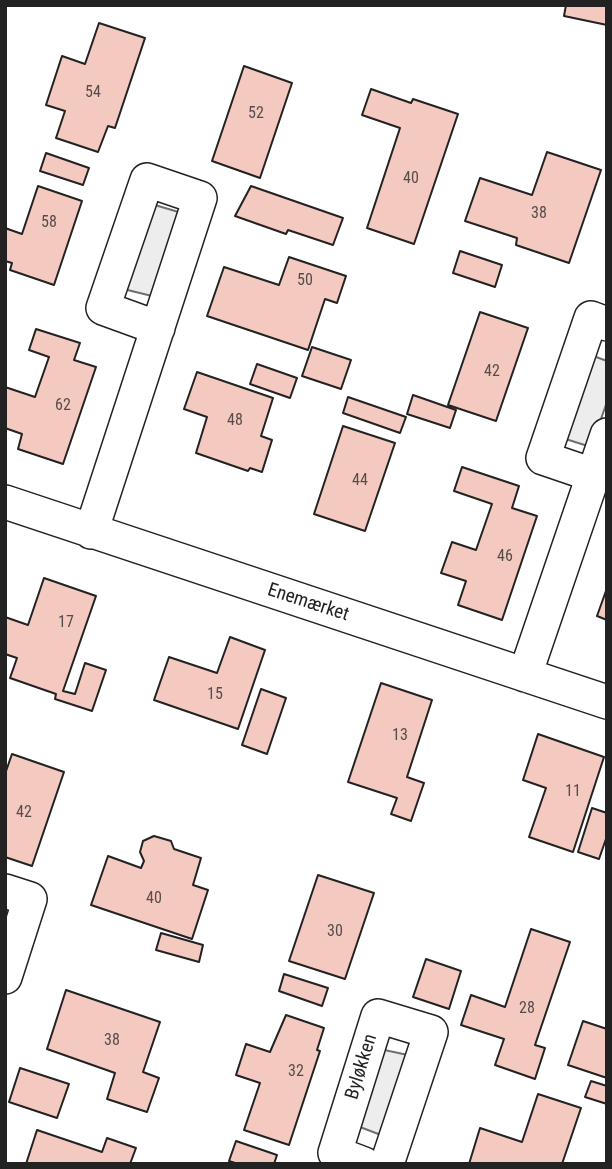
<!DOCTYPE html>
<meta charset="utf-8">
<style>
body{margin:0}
#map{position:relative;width:612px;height:1169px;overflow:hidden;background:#fff;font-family:"Roboto Condensed",sans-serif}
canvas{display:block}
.frame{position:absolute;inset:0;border:7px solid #222;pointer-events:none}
</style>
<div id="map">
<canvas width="612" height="1169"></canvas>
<div class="frame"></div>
</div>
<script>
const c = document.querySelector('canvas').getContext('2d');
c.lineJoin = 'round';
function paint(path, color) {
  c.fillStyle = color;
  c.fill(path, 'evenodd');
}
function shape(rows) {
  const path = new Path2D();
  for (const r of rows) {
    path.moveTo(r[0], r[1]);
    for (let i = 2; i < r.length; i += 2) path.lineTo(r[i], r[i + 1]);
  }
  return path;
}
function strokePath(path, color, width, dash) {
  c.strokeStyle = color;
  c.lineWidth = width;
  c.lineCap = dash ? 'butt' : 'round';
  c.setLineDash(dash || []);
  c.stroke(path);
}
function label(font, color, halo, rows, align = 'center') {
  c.font = font + ' "Roboto Condensed",sans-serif';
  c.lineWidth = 5;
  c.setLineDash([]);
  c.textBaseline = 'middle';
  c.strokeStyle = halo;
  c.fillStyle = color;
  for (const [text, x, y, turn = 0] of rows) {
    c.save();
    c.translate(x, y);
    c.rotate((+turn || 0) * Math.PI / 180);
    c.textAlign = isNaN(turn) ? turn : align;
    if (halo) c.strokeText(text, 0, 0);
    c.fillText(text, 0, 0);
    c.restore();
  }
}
const parking = shape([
 [131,198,182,213,152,296,103,284,131,198],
 [569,347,607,361,607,402,591,447,540,431,569,347],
 [356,1044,408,1055,381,1135,331,1116,356,1044]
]);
const building = shape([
 [566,5,607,5,607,25,564,16,566,5],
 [99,23,145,38,115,128,108,126,98,152,56,138,65,111,46,105,62,56,85,64,99,23],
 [244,66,292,83,260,178,212,161,244,66],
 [371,89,411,103,413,99,458,114,414,244,367,228,400,128,362,115,371,89],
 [547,152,601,170,569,263,516,245,517,238,465,221,480,178,532,195,547,152],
 [46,153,89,168,83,185,40,171,46,153],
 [38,186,82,201,54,285,10,270,12,263,5,261,5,228,22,234,38,186],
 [251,186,343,218,333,245,288,230,286,234,235,216,251,186],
 [460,251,502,265,495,287,453,273,460,251],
 [289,257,346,276,337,303,325,299,308,350,207,316,224,267,279,285,289,257],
 [480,312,528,328,496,421,448,405,480,312],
 [36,329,80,343,74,360,96,367,63,464,18,449,22,434,5,428,5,387,35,397,49,357,29,350,36,329],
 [312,347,351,360,341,389,302,376,312,347],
 [257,364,297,378,290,398,250,384,257,364],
 [197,372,273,398,261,436,272,440,262,472,250,468,248,471,196,453,207,417,184,409,197,372],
 [413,395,456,410,450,428,407,414,413,395],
 [348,397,406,417,400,433,343,413,348,397],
 [343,426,395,443,365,531,314,514,343,426],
 [462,467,519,486,512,508,537,516,502,620,458,605,466,581,441,573,452,542,476,550,492,504,454,491,462,467],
 [44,578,96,596,63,691,75,694,85,663,106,670,92,711,55,699,56,694,10,678,17,658,5,654,5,617,28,625,44,578],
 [607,588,607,620,597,616,607,588],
 [230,637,265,650,238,729,154,700,169,657,217,673,230,637],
 [381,683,432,700,407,777,424,783,411,821,391,814,397,798,348,782,381,683],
 [261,689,286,698,267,754,242,745,261,689],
 [538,734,604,757,573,852,529,837,546,788,523,780,538,734],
 [12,754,64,772,32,866,5,857,5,774,12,754],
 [592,808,607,813,607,836,599,859,578,852,592,808],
 [154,836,171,841,174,849,201,858,193,885,208,890,192,939,91,905,108,856,141,868,144,861,140,852,143,841,154,836],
 [318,875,374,893,345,979,289,961,318,875],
 [531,929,570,942,535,1045,545,1048,535,1079,495,1065,504,1039,461,1025,471,995,505,1007,531,929],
 [161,933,203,945,199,962,156,950,161,933],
 [426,959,461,971,449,1009,413,997,426,959],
 [284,974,328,988,322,1006,279,991,284,974],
 [66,990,160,1022,143,1072,159,1078,147,1112,107,1099,115,1073,47,1049,66,990],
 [286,1015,324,1028,317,1050,320,1051,289,1145,244,1130,260,1083,236,1075,246,1044,270,1052,286,1015],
 [583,1021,607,1029,607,1078,568,1065,583,1021],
 [20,1068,69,1084,57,1118,9,1102,20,1068],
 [591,1081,607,1086,607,1104,585,1097,591,1081],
 [538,1094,581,1108,562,1164,469,1164,480,1128,522,1142,538,1094],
 [37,1130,102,1152,107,1138,136,1148,130,1164,26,1164,37,1130],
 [236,1141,277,1155,274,1164,238,1164,229,1161,236,1141]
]);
const minor = shape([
 [593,475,543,458,591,318,607,324],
 [5,502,607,702],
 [91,532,200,198,147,180,103,308,158,328],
 [525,675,607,435],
 [5,891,30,899,5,977],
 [364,1164,335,1153,378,1016,431,1032,387,1164]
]);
const numberNames = [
 ["54",93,93],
 ["52",256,114],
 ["40",411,179],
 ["38",539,214],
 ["58",49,223],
 ["50",305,281],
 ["42",492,372],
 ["62",63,406],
 ["48",235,421],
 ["44",360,481],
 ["46",505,557],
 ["17",66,623],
 ["15",215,695],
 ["13",400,736],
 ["11",573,792],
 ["42",24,813],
 ["40",154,899],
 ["30",335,932],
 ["28",527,1009],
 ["38",112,1041],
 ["32",296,1072]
];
const streetNames = [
 ["Enemærket",308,603,18],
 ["Byløkken",362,1067,-73]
];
paint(parking, '#ededed');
strokePath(parking, '#6f6f6f', 2);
paint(building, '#f3c9c0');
strokePath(building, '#222', 2);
strokePath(minor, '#222', 36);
strokePath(minor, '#fff', 33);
label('16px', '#564c4a', null, numberNames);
label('19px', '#222', '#fff', streetNames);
</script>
